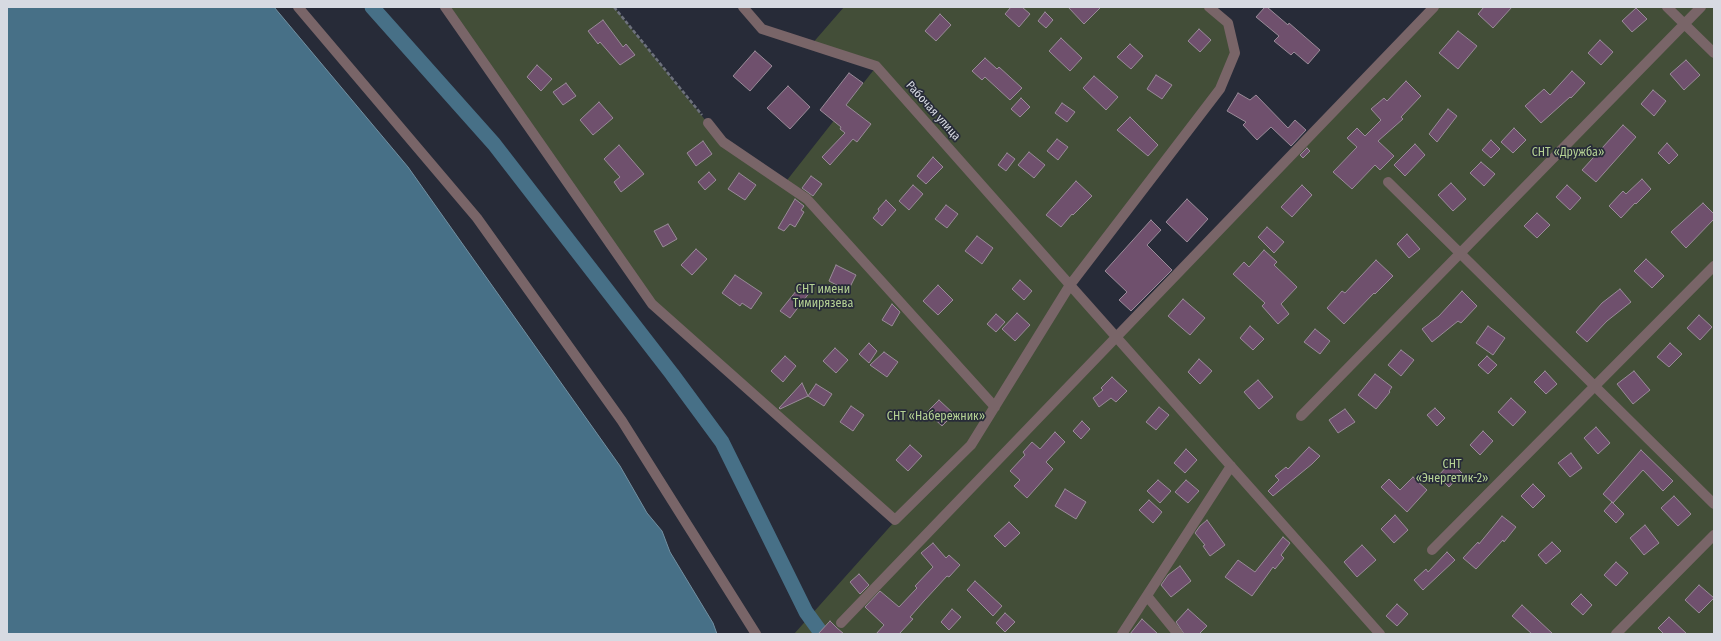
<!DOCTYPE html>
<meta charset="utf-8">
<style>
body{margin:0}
#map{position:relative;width:1721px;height:641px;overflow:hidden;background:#272b38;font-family:"Fira Sans Condensed",sans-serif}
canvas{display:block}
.frame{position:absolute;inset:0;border:8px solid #d7dae2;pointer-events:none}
</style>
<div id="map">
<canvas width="1721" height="641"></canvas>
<div class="frame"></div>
</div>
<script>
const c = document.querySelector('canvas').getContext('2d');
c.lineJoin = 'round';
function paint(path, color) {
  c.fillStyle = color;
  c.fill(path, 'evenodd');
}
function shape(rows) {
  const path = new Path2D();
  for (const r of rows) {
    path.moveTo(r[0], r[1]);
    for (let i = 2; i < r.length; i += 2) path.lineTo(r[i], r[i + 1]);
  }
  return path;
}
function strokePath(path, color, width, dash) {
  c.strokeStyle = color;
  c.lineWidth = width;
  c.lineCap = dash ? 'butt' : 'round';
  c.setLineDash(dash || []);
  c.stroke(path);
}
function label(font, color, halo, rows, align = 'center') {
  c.font = font + ' "Fira Sans Condensed",sans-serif';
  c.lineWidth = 3.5;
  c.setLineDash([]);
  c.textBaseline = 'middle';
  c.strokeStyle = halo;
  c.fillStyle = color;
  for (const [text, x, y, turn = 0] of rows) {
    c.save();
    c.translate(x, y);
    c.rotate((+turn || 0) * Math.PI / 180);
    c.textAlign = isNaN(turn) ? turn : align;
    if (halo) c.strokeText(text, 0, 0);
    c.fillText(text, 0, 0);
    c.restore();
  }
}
const green = shape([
 [445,7,614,7,723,142,784,184,876,67,811,45,844,7,1209,7,1228,23,1235,53,1220,89,1070,285,1116,337,1434,7,1714,7,1714,634,794,634,895,521,652,304]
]);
const water = shape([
 [7,7,274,7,408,167,620,466,647,513,662,531,670,552,713,623,717,634,7,634,7,7]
]);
const canal = shape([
 [372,7,494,144,672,374,722,442,806,612,822,634]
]);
const building = shape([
 [1011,7,1022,7,1030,14,1019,27,1005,14,1011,7],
 [1068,7,1101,7,1084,24,1068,7],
 [1265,7,1267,7,1288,25,1289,23,1320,50,1308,64,1294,52,1291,55,1274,41,1279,36,1256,17,1265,7],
 [1484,7,1512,7,1493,28,1478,14,1484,7],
 [1636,8,1647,19,1632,32,1622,21,1636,8],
 [1045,12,1053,20,1046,28,1038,21,1045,12],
 [940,14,951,25,936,41,925,31,940,14],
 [603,20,623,47,626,44,635,55,620,65,600,42,598,44,588,31,603,20],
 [1199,29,1211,40,1200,52,1188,41,1199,29],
 [1458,31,1477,46,1458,69,1439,53,1458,31],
 [1061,38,1082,58,1070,71,1049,51,1061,38],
 [1600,40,1613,52,1601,65,1588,53,1600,40],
 [1130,44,1143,56,1131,69,1117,57,1130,44],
 [755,51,772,66,750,91,733,76,755,51],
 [985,58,997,69,999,67,1022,88,1010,100,985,77,982,80,972,71,985,58],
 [1686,60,1700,75,1684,90,1670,74,1686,60],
 [537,65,552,79,541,91,527,77,537,65],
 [1572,71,1585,83,1571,98,1570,97,1541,123,1525,106,1544,89,1550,95,1572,71],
 [849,73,863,83,846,105,871,124,857,142,853,139,830,165,822,157,845,133,840,129,841,127,820,110,849,73],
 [1156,75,1172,85,1162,99,1147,89,1156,75],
 [1094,76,1118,97,1106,110,1083,88,1094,76],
 [1406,81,1421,96,1401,117,1403,119,1378,141,1394,156,1380,170,1375,165,1352,189,1333,172,1357,147,1347,138,1357,128,1365,136,1381,120,1371,109,1384,98,1387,101,1406,81],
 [566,83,576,96,563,105,553,92,566,83],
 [788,86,810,107,790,129,767,108,788,86],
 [1653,90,1666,101,1654,116,1641,104,1653,90],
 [1238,93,1250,100,1256,95,1288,128,1295,120,1306,130,1291,146,1271,127,1257,140,1243,125,1246,122,1227,111,1238,93],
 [1021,98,1030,107,1020,117,1011,109,1021,98],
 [599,102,613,118,593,135,580,120,599,102],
 [1062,103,1075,112,1067,122,1055,113,1062,103],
 [1448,109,1457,116,1437,142,1429,134,1448,109],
 [1130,117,1158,145,1148,156,1117,130,1130,117],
 [1623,125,1636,137,1596,182,1582,170,1623,125],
 [1514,128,1526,140,1513,153,1501,142,1514,128],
 [1057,139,1068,147,1058,160,1047,151,1057,139],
 [1491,140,1500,149,1491,158,1482,150,1491,140],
 [703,141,712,154,696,166,687,153,703,141],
 [1667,143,1678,155,1669,164,1658,153,1667,143],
 [1415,144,1425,155,1405,176,1394,165,1415,144],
 [619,145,644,174,621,192,614,182,620,177,604,159,619,145],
 [1307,148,1310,151,1303,158,1300,155,1307,148],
 [1029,152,1045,165,1034,178,1018,165,1029,152],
 [1007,153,1015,159,1006,171,998,165,1007,153],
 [933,157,943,167,926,184,917,176,933,157],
 [1481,162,1495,174,1484,186,1470,173,1481,162],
 [709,172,716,180,705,190,698,182,709,172],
 [739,173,756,185,745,200,728,189,739,173],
 [811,176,822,184,813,196,802,188,811,176],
 [1642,179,1651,189,1636,204,1635,203,1621,218,1609,206,1623,191,1626,194,1642,179],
 [1076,181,1092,196,1073,215,1072,214,1061,227,1046,215,1076,181],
 [1451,183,1466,199,1453,211,1438,195,1451,183],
 [913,185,923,194,909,210,899,201,913,185],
 [1302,185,1312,195,1292,217,1281,207,1302,185],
 [1567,185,1581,198,1570,210,1556,197,1567,185],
 [795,199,804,206,801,210,804,212,795,227,790,224,784,231,778,228,795,199],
 [1187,199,1208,219,1187,242,1166,222,1187,199],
 [886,200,896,210,882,226,873,218,879,211,878,209,886,200],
 [1703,203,1714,214,1714,219,1686,248,1671,232,1703,203],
 [946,205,958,214,947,228,935,219,946,205],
 [1537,213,1550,225,1537,238,1524,226,1537,213],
 [1151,220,1161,230,1147,245,1172,270,1131,311,1119,300,1127,292,1105,271,1151,220],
 [668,224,677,239,663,247,654,231,668,224],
 [1267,227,1284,242,1274,253,1258,237,1267,227],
 [1407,234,1420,249,1409,258,1397,244,1407,234],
 [977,236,993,248,982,264,965,251,977,236],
 [696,249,707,259,692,275,681,265,696,249],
 [1264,250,1277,262,1274,265,1297,287,1281,304,1289,314,1278,324,1262,306,1265,303,1233,274,1244,262,1249,267,1264,250],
 [1646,259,1664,276,1652,288,1634,271,1646,259],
 [1376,260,1393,276,1375,294,1374,293,1344,324,1327,308,1342,291,1345,293,1376,260],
 [836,265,856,275,848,291,829,281,836,265],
 [735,275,762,293,751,309,742,303,740,306,722,293,735,275],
 [1020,280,1032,291,1024,300,1012,289,1020,280],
 [801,285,810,292,790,318,780,311,801,285],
 [938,285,953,300,938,315,923,301,938,285],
 [1620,289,1631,302,1607,321,1587,342,1576,332,1602,303,1620,289],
 [1462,291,1477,306,1461,323,1458,321,1432,342,1422,329,1439,316,1462,291],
 [1183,299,1205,318,1190,335,1168,316,1183,299],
 [892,304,900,312,892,326,882,320,892,304],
 [1017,313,1030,325,1015,341,1002,329,1017,313],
 [996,314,1005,322,996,332,987,324,996,314],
 [1699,315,1712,327,1700,340,1687,328,1699,315],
 [1250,326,1264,339,1253,350,1240,338,1250,326],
 [1488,326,1505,338,1493,355,1476,343,1488,326],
 [1315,329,1330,341,1320,354,1304,342,1315,329],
 [869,343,877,351,869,363,859,354,869,343],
 [1670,343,1682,354,1669,367,1657,357,1670,343],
 [835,348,848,360,836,373,823,361,835,348],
 [1401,350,1414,360,1401,376,1388,365,1401,350],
 [884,352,898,362,887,377,870,365,884,352],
 [785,356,796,366,783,382,771,371,785,356],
 [1487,356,1497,365,1488,374,1478,365,1487,356],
 [1199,359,1212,371,1200,384,1188,372,1199,359],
 [1545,371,1557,384,1546,394,1534,382,1545,371],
 [1634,371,1650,390,1633,404,1617,384,1634,371],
 [1375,374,1392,387,1389,391,1390,392,1376,409,1358,395,1375,374],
 [1112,377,1127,391,1116,402,1111,398,1099,407,1093,398,1103,390,1101,388,1112,377],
 [1258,380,1273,397,1259,409,1244,392,1258,380],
 [802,383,808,396,780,409,779,408,802,383],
 [816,384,832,394,824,406,808,396,816,384],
 [1511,398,1526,412,1513,426,1498,412,1511,398],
 [939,400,954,414,942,426,927,412,939,400],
 [851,406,864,415,853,431,840,422,851,406],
 [1159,407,1169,415,1156,430,1146,422,1159,407],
 [1435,408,1445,418,1437,426,1427,415,1435,408],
 [1345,409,1355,422,1338,433,1329,420,1345,409],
 [1082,421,1090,429,1081,439,1073,431,1082,421],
 [1596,427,1610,443,1598,454,1584,438,1596,427],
 [1483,431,1493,441,1480,455,1470,445,1483,431],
 [1055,432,1065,442,1046,462,1053,469,1027,498,1014,486,1020,480,1010,471,1025,455,1023,452,1032,442,1040,449,1055,432],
 [910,445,922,456,908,471,896,460,910,445],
 [1309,447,1320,456,1312,464,1273,496,1268,491,1279,480,1275,476,1286,467,1288,469,1309,447],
 [1186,449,1197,460,1185,473,1174,463,1186,449],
 [1641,450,1673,481,1663,491,1643,470,1613,503,1603,494,1641,450],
 [1571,453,1582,468,1570,477,1558,463,1571,453],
 [1451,462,1462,473,1449,487,1438,476,1451,462],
 [1413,477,1427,490,1407,512,1381,487,1389,479,1400,490,1413,477],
 [1158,480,1171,491,1160,503,1147,491,1158,480],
 [1186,480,1199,491,1188,503,1175,492,1186,480],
 [1533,484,1545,496,1533,508,1521,496,1533,484],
 [1065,489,1086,502,1076,519,1055,506,1065,489],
 [1674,496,1691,514,1678,526,1661,508,1674,496],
 [1149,500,1162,512,1153,523,1139,510,1149,500],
 [1612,502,1624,514,1616,523,1604,511,1612,502],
 [1395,515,1408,530,1394,543,1381,529,1395,515],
 [1502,516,1516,527,1504,542,1503,540,1476,569,1463,558,1478,542,1479,544,1502,516],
 [1207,520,1225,545,1210,556,1203,546,1205,545,1195,533,1200,526,1207,520],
 [1009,522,1020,533,1005,547,994,536,1009,522],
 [1645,525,1659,543,1644,555,1630,538,1645,525],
 [1283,537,1290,543,1281,555,1284,558,1275,569,1273,567,1252,596,1225,577,1238,560,1255,572,1283,537],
 [1552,542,1561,551,1546,564,1538,555,1552,542],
 [933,543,946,558,949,555,960,565,949,577,947,576,924,601,910,617,913,619,899,634,876,634,884,625,865,607,880,591,899,607,917,588,915,586,933,567,921,553,933,543],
 [1362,545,1376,560,1357,577,1344,562,1362,545],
 [1447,552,1455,560,1423,590,1414,580,1426,569,1428,572,1447,552],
 [1616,562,1628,573,1616,586,1604,575,1616,562],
 [1180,566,1191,581,1171,597,1161,585,1168,575,1180,566],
 [859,574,869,585,860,594,850,582,859,574],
 [975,581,1002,606,993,616,967,590,975,581],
 [1699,585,1714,598,1699,613,1685,600,1699,585],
 [1581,594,1592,605,1583,615,1571,604,1581,594],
 [1397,604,1408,614,1397,626,1386,616,1397,604],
 [1522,605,1553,634,1532,634,1512,616,1522,605],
 [952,609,961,617,949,630,941,622,952,609],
 [1188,609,1207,626,1199,634,1184,634,1176,622,1188,609],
 [1005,613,1015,622,1005,632,996,623,1005,613],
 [1669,617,1687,634,1664,634,1658,628,1669,617],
 [1142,619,1158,634,1130,634,1142,619],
 [830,621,837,628,844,634,818,634,830,621]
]);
const path = shape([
 [614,7,702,115]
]);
const minor = shape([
 [298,7,477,218,622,421,756,634],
 [445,7,652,304,895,520,971,445,1070,285,876,66,762,29,743,7],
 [1209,7,1228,23,1235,53,1220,89,1070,285,1380,634],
 [1667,7,1714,53],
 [708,123,723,142,807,199,995,407],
 [1388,182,1714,504],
 [1301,416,1701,7],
 [1432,550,1714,266],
 [1147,596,1178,634],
 [841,623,1434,7],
 [1122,634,1231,466],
 [1616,634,1714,535]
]);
const streetNames = [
 ["Рабочая улица",933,111,48]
];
const parkNames = [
 ["СНТ «Дружба»",1568,153],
 ["СНТ имени",823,290],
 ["Тимирязева",823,304],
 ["СНТ «Набережник»",936,417],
 ["СНТ",1452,465],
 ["«Энергетик-2»",1452,479]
];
paint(green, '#434e38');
paint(water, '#477087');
strokePath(water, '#7290a2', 1);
strokePath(canal, '#477087', 15);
paint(building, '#6f506d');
strokePath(building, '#998b98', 1);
strokePath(path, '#6d717c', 2.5, [4, 2]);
strokePath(minor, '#796568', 10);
label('12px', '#d7dae2', '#272b38', streetNames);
label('12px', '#b5d294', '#272b38', parkNames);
</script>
